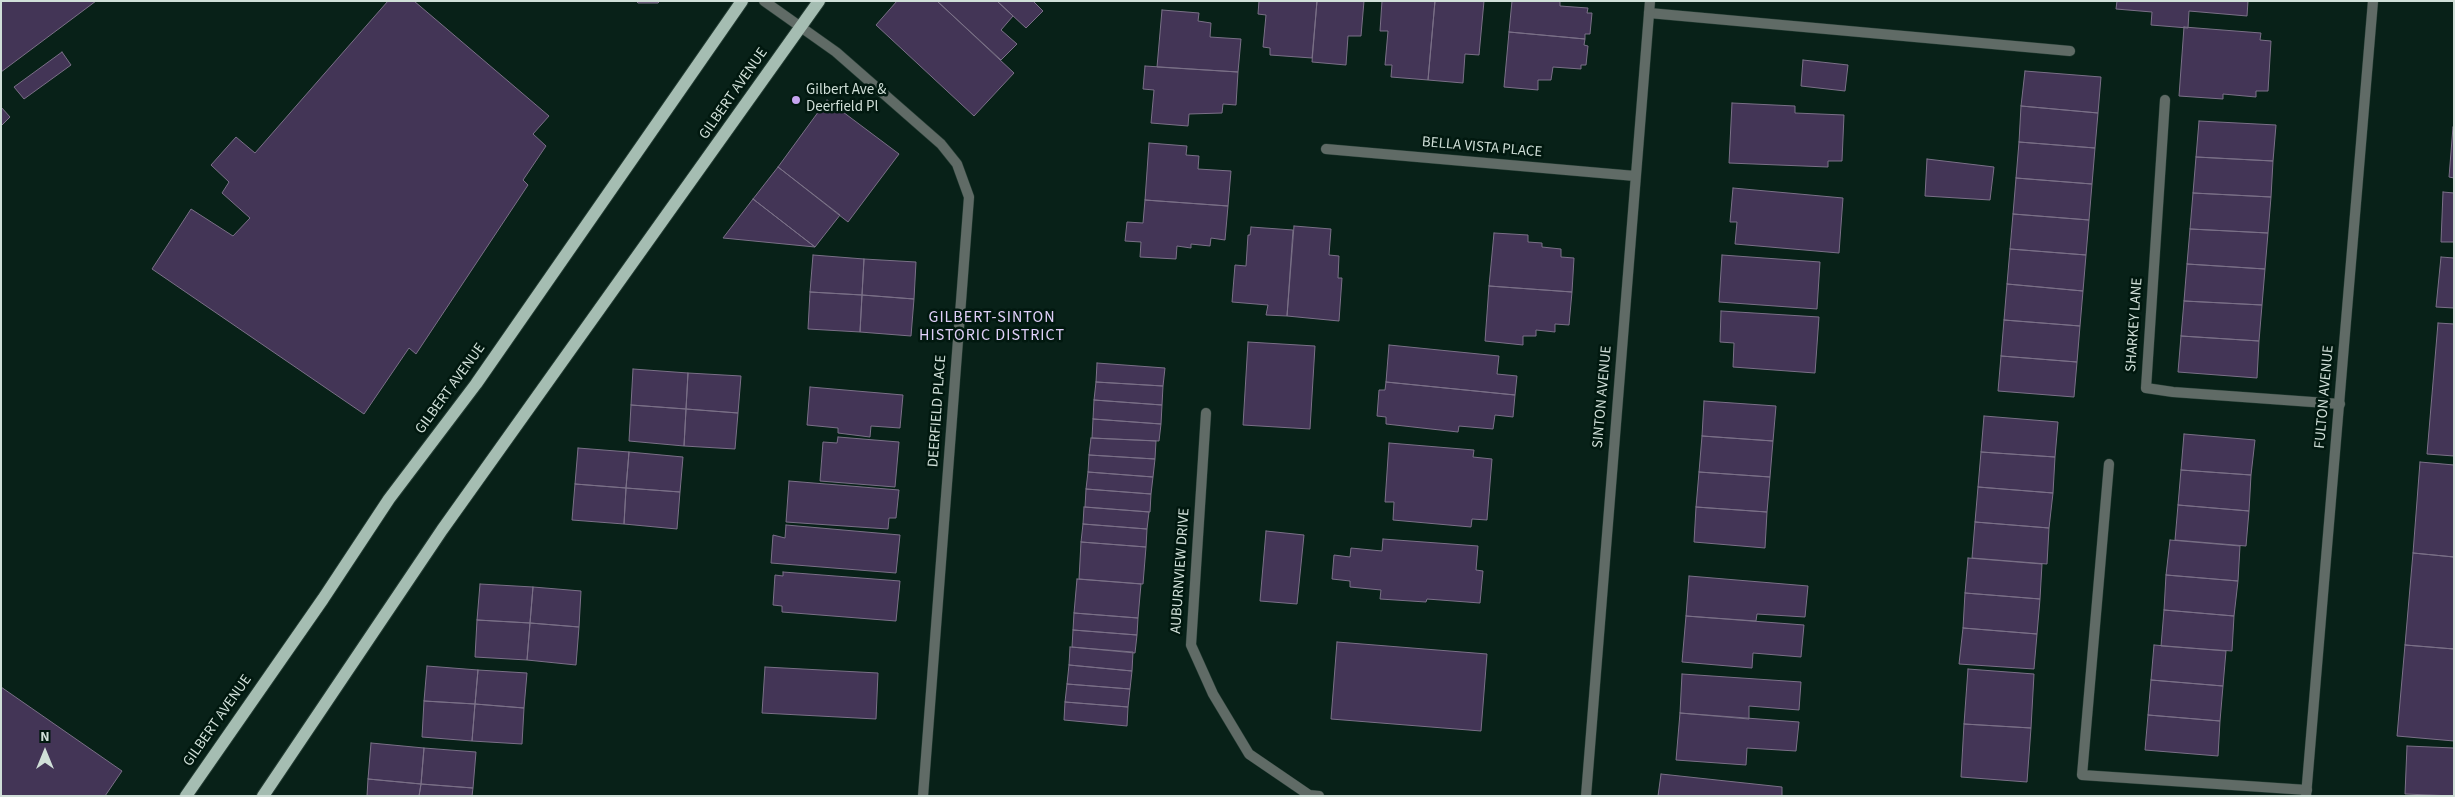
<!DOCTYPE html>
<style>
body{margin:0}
#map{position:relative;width:2455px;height:797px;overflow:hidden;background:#082118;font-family:"Source Sans 3",sans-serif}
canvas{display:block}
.frame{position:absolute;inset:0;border:2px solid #d0dfd8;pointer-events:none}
.north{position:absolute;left:20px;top:727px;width:50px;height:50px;-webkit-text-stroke:4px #01180f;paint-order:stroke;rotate:0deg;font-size:14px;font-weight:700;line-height:20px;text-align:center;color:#d0dfd8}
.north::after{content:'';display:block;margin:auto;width:18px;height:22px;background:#d0dfd8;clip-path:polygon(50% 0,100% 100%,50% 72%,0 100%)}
</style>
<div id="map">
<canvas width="2455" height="797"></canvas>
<div class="frame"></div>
<div class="north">N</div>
</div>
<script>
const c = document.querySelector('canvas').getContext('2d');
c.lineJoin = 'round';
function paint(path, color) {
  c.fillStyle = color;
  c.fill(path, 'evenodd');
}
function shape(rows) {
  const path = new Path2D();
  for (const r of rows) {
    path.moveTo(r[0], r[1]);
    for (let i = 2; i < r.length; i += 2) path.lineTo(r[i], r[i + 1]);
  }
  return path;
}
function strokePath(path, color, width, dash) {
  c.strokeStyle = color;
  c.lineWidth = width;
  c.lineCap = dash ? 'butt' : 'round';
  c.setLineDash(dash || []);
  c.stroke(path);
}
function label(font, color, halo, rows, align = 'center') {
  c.font = font + ' "Source Sans 3",sans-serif';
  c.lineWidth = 5;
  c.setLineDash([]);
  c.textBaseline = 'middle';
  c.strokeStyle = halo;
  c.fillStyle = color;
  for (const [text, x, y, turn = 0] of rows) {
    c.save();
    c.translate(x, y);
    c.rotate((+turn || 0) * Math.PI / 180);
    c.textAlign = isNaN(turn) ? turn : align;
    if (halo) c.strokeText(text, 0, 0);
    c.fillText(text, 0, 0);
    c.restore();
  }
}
const building = shape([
 [1,1,96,1,1,72,1,1],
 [388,1,414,1,549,116,533,134,546,146,523,180,528,185,416,354,409,348,364,414,152,269,191,209,233,236,250,218,222,193,229,182,211,165,236,137,255,153,388,1],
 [636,1,660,1,658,3,638,3,636,1],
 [897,1,937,1,1014,73,974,116,876,25,897,1],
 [937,1,997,1,1013,16,1001,30,1017,44,1001,60,937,1],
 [997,1,1033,1,1043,11,1026,28,997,1],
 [1259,1,1317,1,1312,58,1270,55,1270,48,1263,47,1266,15,1258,14,1259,1],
 [1317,1,1364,1,1361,36,1348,36,1346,65,1312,62,1317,1],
 [1382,1,1435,1,1428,80,1391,77,1392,65,1385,65,1388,31,1380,31,1382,1],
 [1435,1,1484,1,1479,55,1465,54,1463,83,1428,80,1435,1],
 [1512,1,1560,1,1560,6,1588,8,1587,13,1592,13,1590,34,1585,34,1585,39,1509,32,1512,1],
 [2117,1,2248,1,2247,16,2189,11,2188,28,2151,25,2152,12,2116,9,2117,1],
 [1162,10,1199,13,1198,21,1211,23,1210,37,1241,39,1238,72,1157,67,1162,10],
 [2184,27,2261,33,2260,40,2271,41,2268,91,2256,91,2256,97,2223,94,2223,99,2179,96,2184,27],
 [1509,32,1585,39,1584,45,1588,46,1586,65,1581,65,1581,69,1553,67,1551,80,1538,80,1538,90,1504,87,1509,32],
 [62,52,71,65,24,99,14,87,62,52],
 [1803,60,1848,65,1845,91,1801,86,1803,60],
 [1145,66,1238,72,1236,105,1223,104,1222,113,1189,114,1188,126,1151,123,1154,90,1143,89,1145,66],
 [2025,71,2101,77,2098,113,2021,106,2025,71],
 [827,100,899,154,848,222,778,167,827,100],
 [1732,103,1795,106,1795,113,1844,115,1842,161,1828,161,1828,167,1729,163,1732,103],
 [2021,106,2098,113,2095,148,2019,142,2021,106],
 [1,107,10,117,1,126,1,107],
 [2199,121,2276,125,2273,161,2196,157,2199,121],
 [2453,127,2454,127,2454,178,2449,177,2453,127],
 [2019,142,2095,148,2092,184,2016,178,2019,142],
 [1149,143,1187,146,1186,155,1199,156,1198,169,1231,171,1228,206,1145,200,1149,143],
 [2196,157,2273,161,2271,197,2193,193,2196,157],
 [1927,159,1994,167,1990,200,1925,196,1927,159],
 [778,167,840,215,815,247,753,199,778,167],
 [2016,178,2092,184,2089,220,2013,214,2016,178],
 [1733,188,1843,198,1839,253,1735,244,1737,222,1730,222,1733,188],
 [2443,192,2454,193,2454,242,2441,242,2443,192],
 [2193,193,2271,197,2268,233,2190,229,2193,193],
 [753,199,815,247,723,238,753,199],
 [1145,200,1228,206,1225,240,1211,238,1210,246,1191,244,1191,248,1177,246,1176,259,1140,257,1141,242,1125,241,1127,222,1143,223,1145,200],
 [2013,214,2089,220,2086,255,2010,249,2013,214],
 [1294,226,1331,229,1329,255,1339,256,1338,278,1342,278,1339,321,1287,316,1294,226],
 [1251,227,1293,230,1287,316,1266,315,1268,305,1232,302,1235,265,1246,266,1248,235,1250,235,1251,227],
 [2190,229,2268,233,2265,269,2187,264,2190,229],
 [1494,233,1528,235,1528,242,1542,243,1542,247,1561,249,1561,257,1574,258,1572,292,1489,286,1494,233],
 [2010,249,2086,255,2083,291,2007,284,2010,249],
 [813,255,864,259,862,295,810,292,813,255],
 [1722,255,1820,262,1817,309,1719,302,1722,255],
 [2441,257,2454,258,2454,308,2436,307,2441,257],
 [864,259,916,262,914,299,862,295,864,259],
 [2187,264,2265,269,2262,305,2184,301,2187,264],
 [2007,284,2083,291,2080,326,2004,320,2007,284],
 [1489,286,1572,292,1569,325,1555,324,1555,332,1536,330,1536,336,1523,336,1523,345,1485,341,1489,286],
 [810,292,862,295,860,332,808,329,810,292],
 [862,295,914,299,911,336,860,332,862,295],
 [2184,301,2262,305,2259,341,2181,336,2184,301],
 [1721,311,1819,317,1815,373,1733,367,1734,343,1720,342,1721,311],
 [2004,320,2080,326,2077,362,2001,356,2004,320],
 [2438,323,2454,324,2454,456,2427,454,2438,323],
 [2181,336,2259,341,2257,378,2178,372,2181,336],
 [1248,342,1315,346,1310,429,1243,425,1248,342],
 [1389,345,1499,356,1497,374,1517,376,1515,395,1386,382,1389,345],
 [2001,356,2077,362,2074,397,1998,391,2001,356],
 [1097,363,1165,368,1163,386,1096,382,1097,363],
 [633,369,688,373,686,409,631,405,633,369],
 [688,373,741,376,738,413,686,409,688,373],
 [1096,382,1163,386,1162,405,1094,400,1096,382],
 [1386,382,1515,395,1513,417,1495,415,1493,429,1459,426,1458,432,1386,424,1386,417,1377,416,1379,390,1385,390,1386,382],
 [810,387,903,395,900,428,871,426,870,437,838,433,838,428,807,425,810,387],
 [1094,400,1162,405,1161,424,1093,419,1094,400],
 [1704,401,1776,406,1773,441,1702,436,1704,401],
 [631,405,686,409,684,446,629,441,631,405],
 [686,409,738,413,735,449,684,446,686,409],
 [1984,416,2058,422,2055,457,1981,452,1984,416],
 [1093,419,1161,424,1159,441,1092,438,1093,419],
 [2184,434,2255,440,2251,475,2181,470,2184,434],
 [1702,436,1773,441,1770,477,1699,472,1702,436],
 [838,437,899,442,895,487,820,481,823,442,837,443,838,437],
 [1091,438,1156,441,1155,459,1089,455,1091,438],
 [1389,443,1474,450,1473,457,1492,459,1487,520,1472,519,1471,527,1393,520,1394,502,1385,502,1389,443],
 [578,448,629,452,626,488,575,484,578,448],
 [629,452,683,457,680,492,626,488,629,452],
 [1981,452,2055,457,2053,493,1978,487,1981,452],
 [1089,455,1155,459,1153,477,1088,472,1089,455],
 [2420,462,2454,465,2454,557,2413,553,2420,462],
 [2181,470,2251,475,2249,511,2178,505,2181,470],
 [1088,472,1153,477,1151,494,1086,489,1088,472],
 [1699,472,1770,477,1767,512,1696,507,1699,472],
 [789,481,899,490,896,518,889,518,888,529,786,522,789,481],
 [575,484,626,488,624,524,572,520,575,484],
 [1978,487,2053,493,2049,528,1975,522,1978,487],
 [626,488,680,492,677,529,624,524,626,488],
 [1086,489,1151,494,1150,512,1085,507,1086,489],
 [2178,505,2249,511,2246,546,2175,540,2178,505],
 [1084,507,1149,512,1147,529,1083,524,1084,507],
 [1696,507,1767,512,1765,548,1694,542,1696,507],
 [1975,522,2049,528,2047,564,1972,558,1975,522],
 [1083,524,1147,529,1146,547,1081,542,1083,524],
 [786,525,900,535,896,573,771,563,773,535,785,538,786,525],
 [1266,531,1304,535,1297,604,1260,601,1266,531],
 [1383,539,1478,546,1476,570,1483,571,1480,603,1427,599,1426,602,1380,599,1381,590,1350,587,1350,581,1332,579,1334,555,1350,557,1351,548,1382,551,1383,539],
 [2170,540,2240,546,2238,581,2166,575,2170,540],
 [1081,542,1146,547,1143,584,1079,579,1081,542],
 [2413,553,2454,557,2454,649,2405,645,2413,553],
 [1968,558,2042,564,2040,599,1965,593,1968,558],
 [783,572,900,581,896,621,782,612,782,606,773,605,775,575,783,576,783,572],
 [2166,575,2238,581,2234,616,2164,610,2166,575],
 [1689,576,1808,586,1805,617,1757,614,1756,621,1686,616,1689,576],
 [1077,579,1141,584,1138,618,1074,613,1077,579],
 [480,584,533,587,530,623,477,620,480,584],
 [533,587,581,591,579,627,530,623,533,587],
 [1965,593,2040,599,2037,634,1963,628,1965,593],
 [2164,610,2234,616,2232,651,2161,646,2164,610],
 [1074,613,1138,618,1137,635,1073,630,1074,613],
 [1686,616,1804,625,1801,657,1753,653,1752,668,1682,662,1686,616],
 [477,620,530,623,527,660,475,657,477,620],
 [530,623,579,627,576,665,527,660,530,623],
 [1963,628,2037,634,2034,669,1959,664,1963,628],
 [1073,630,1137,635,1135,653,1072,647,1073,630],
 [1337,642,1487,654,1481,731,1331,719,1337,642],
 [2154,645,2226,651,2223,686,2151,680,2154,645],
 [2405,645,2454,649,2454,741,2397,736,2405,645],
 [1070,647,1133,652,1132,671,1069,665,1070,647],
 [1069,665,1132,671,1130,689,1067,684,1069,665],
 [427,666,478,670,475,704,424,701,427,666],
 [765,667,878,673,876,719,762,713,765,667],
 [1968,669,2034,674,2031,728,1964,724,1968,669],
 [478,670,527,673,524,708,475,704,478,670],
 [1682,674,1801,682,1799,710,1749,706,1749,719,1680,713,1682,674],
 [2151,680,2223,686,2220,721,2148,715,2151,680],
 [1067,684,1130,689,1128,707,1065,702,1067,684],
 [1,687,122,771,105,796,1,796,1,687],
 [424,701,475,704,472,741,422,737,424,701],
 [1065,702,1128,707,1127,726,1064,720,1065,702],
 [475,704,524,708,522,744,472,741,475,704],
 [1680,713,1799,722,1796,751,1747,748,1746,765,1676,760,1680,713],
 [2148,715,2220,721,2218,756,2145,750,2148,715],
 [1964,724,2031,728,2027,782,1961,777,1964,724],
 [371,743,424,748,421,784,368,779,371,743],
 [2407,746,2454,748,2454,796,2405,794,2407,746],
 [424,748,476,752,473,788,421,784,424,748],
 [1661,774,1782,787,1782,796,1658,796,1661,774],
 [368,779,421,784,419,796,367,796,368,779],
 [421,784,473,788,472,796,419,796,421,784]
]);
const lane = shape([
 [1649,13,2070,51],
 [2165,100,2146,388,2173,392,2340,404],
 [1206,413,1191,645,1213,694,1249,754,1309,795,1319,796],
 [2109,464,2082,775,2307,790]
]);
const street = shape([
 [764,1,836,52,941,144,957,164,969,197,923,796],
 [1326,149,1635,176],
 [1586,796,1650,1],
 [2306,796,2373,1]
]);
const primary = shape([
 [186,796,323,599,389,499,476,384,742,1],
 [263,796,442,530,819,1]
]);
const markers = [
 [796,100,5,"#c6a6f0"]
];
const poiNames = [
 ["Gilbert Ave &",806,91],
 ["Deerfield Pl",806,108]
];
const streetNames = [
 ["GILBERT AVENUE",734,94,-55],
 ["BELLA VISTA PLACE",1482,148,5],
 ["SHARKEY LANE",2135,325,-86],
 ["GILBERT AVENUE",451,389,-54],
 ["SINTON AVENUE",1603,397,-85],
 ["FULTON AVENUE",2325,397,-85],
 ["DEERFIELD PLACE",938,411,-86],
 ["AUBURNVIEW DRIVE",1181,571,-86],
 ["GILBERT AVENUE",218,721,-55]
];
const neighbourhoodNames = [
 ["GILBERT-SINTON",992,318],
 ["HISTORIC DISTRICT",992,336]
];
paint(building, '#433556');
strokePath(building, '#7a7087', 1);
strokePath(lane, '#243c33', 11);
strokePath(street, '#243c33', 11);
strokePath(primary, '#243c33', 14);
strokePath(lane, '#606b66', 10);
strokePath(street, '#606b66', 10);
strokePath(primary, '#a5bdb2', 12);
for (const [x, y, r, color] of markers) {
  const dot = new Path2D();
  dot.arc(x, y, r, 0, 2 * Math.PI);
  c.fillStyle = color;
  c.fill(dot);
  strokePath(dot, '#01180f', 2);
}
label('15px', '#d0dfd8', '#01180f', poiNames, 'left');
label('15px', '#d0dfd8', '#01180f', streetNames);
c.letterSpacing = '1px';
label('16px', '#e1d0fa', '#01180f', neighbourhoodNames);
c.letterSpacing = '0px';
</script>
